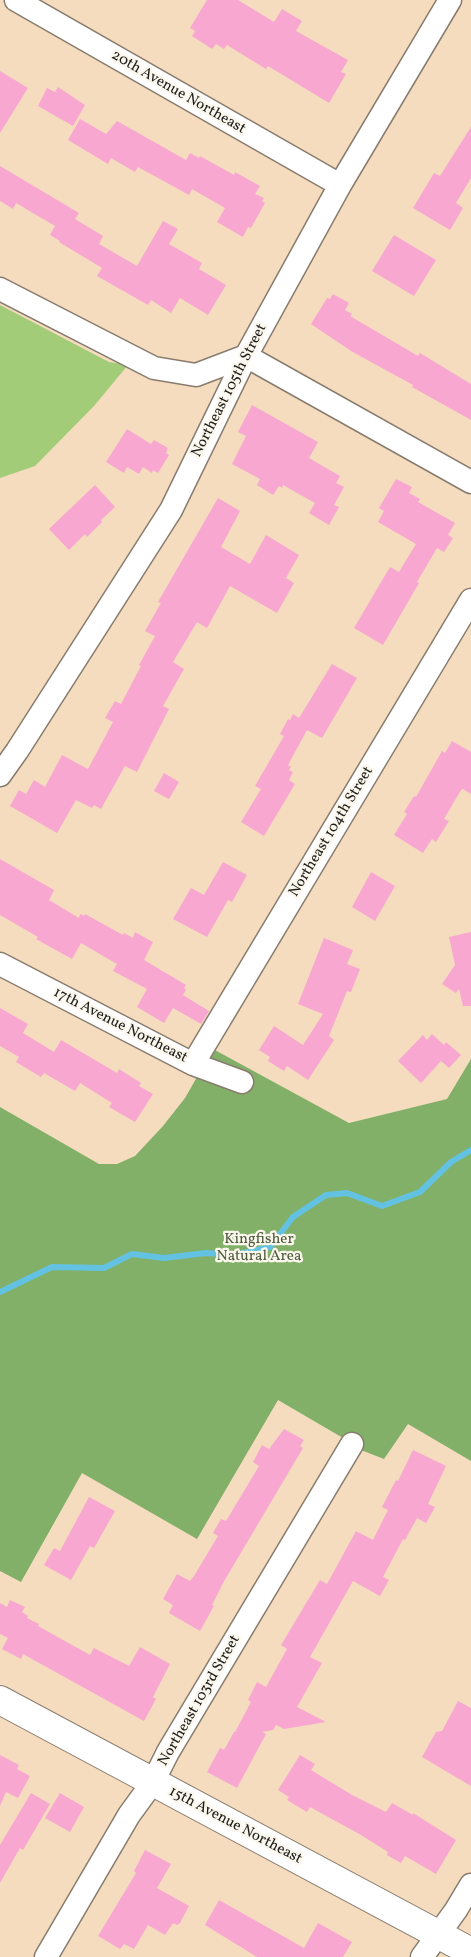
<!DOCTYPE html>
<style>
body{margin:0}
canvas{display:block;background:#f5dcbf}
</style>
<canvas width="471" height="1957"></canvas>
<script>
const c = document.querySelector('canvas').getContext('2d');
c.lineJoin = 'round';
function paint(path, color) {
  c.fillStyle = color;
  c.fill(path, 'evenodd');
}
function shape(rows) {
  const path = new Path2D();
  for (const r of rows) {
    path.moveTo(r[0], r[1]);
    for (let i = 2; i < r.length; i += 2) path.lineTo(r[i], r[i + 1]);
  }
  return path;
}
function strokePath(path, color, width, dash) {
  c.strokeStyle = color;
  c.lineWidth = width;
  c.lineCap = dash ? 'butt' : 'round';
  c.setLineDash(dash || []);
  c.stroke(path);
}
function label(font, color, halo, rows, align = 'center') {
  c.font = font + ' Vollkorn,serif';
  c.lineWidth = 4.5;
  c.setLineDash([]);
  c.textBaseline = 'middle';
  c.strokeStyle = halo;
  c.fillStyle = color;
  for (const [text, x, y, turn = 0] of rows) {
    c.save();
    c.translate(x, y);
    c.rotate((+turn || 0) * Math.PI / 180);
    c.textAlign = isNaN(turn) ? turn : align;
    if (halo) c.strokeText(text, 0, 0);
    c.fillText(text, 0, 0);
    c.restore();
  }
}
const green = shape([
 [0,305,109,362,128,365,94,406,35,466,0,478]
]);
const forest = shape([
 [213,1049,349,1123,447,1099,471,1059,471,1461,408,1424,384,1459,361,1450,343,1438,278,1400,197,1539,82,1473,21,1582,0,1571,0,1107,99,1164,117,1164,135,1156,163,1126,185,1098]
]);
const stream = shape([
 [0,1292,52,1267,104,1268,132,1254,164,1258,206,1253,235,1255,270,1247,293,1217,326,1195,347,1193,382,1206,420,1192,451,1162,471,1150]
]);
const building = shape([
 [207,0,238,0,274,22,282,9,302,21,296,31,348,60,341,72,346,74,329,103,268,66,266,69,227,45,224,49,216,44,212,49,192,36,195,31,190,28],
 [0,71,28,88,0,133],
 [58,87,85,105,73,126,38,106,47,88,55,92],
 [80,119,106,134,117,121,186,160,190,153,199,158,200,156,234,175,235,172,260,186,255,194,264,198,262,201,265,203,251,228,248,227,243,237,217,222,225,208,192,189,189,195,138,167,135,172,111,158,108,164,68,140],
 [471,127,471,178,456,203,463,208,450,230,413,208,434,173,440,176],
 [0,166,79,213,75,219,103,236,99,244,137,266,163,221,178,229,169,244,202,263,199,269,226,285,208,315,180,298,171,313,151,300,148,305,97,276,102,268,59,242,60,241,50,235,55,226,16,203,13,209,0,201],
 [394,235,436,260,414,296,372,271],
 [333,294,349,303,345,310,352,314,350,316,418,356,420,353,471,384,471,420,412,387,413,385,351,351,311,324,327,298,330,299],
 [252,405,318,442,309,458,340,476,336,483,344,487,334,505,339,507,329,525,309,513,315,503,283,485,282,488,279,486,273,495,257,485,260,479,232,464,246,436,238,432],
 [127,429,151,444,154,440,168,448,166,453,169,455,158,473,153,470,152,473,143,467,139,474,127,467,124,473,106,462],
 [396,479,412,487,409,493,420,499,418,502,455,523,448,535,453,538,444,552,437,548,417,582,419,583,383,645,354,628,390,567,399,572,416,544,378,522,384,511,379,508],
 [95,485,115,507,101,520,102,522,87,537,85,534,69,550,49,529],
 [218,498,240,511,221,547,250,564,266,535,299,555,286,578,294,583,277,613,230,586,207,628,197,622,173,662,184,669,163,706,169,709,137,772,125,766,101,809,94,805,92,808,76,800,57,833,10,806,19,790,26,794,34,780,45,787,62,755,88,769,113,722,105,718,115,701,121,704,141,666,139,665,155,636,145,631,161,603,158,602],
 [332,664,357,678,322,738,307,730,288,765,291,767,289,770,293,772,289,780,295,784,264,836,241,822,261,789,255,786,284,736,280,734,288,719,290,720,293,714,299,718],
 [452,741,471,752,471,794,463,789,461,790,444,819,449,821,436,842,432,839,423,853,394,835,407,814,404,812,414,796,416,797,442,751,445,753],
 [164,773,179,782,169,799,154,791],
 [0,859,54,890,49,900,79,918,80,914,84,916,85,914,123,935,124,933,133,938,135,932,153,942,144,960,186,985,184,988,186,990,183,995,209,1011,201,1024,173,1008,164,1023,137,1007,147,989,113,971,117,964,81,943,72,959,36,939,38,937,0,915],
 [223,862,247,875,232,902,228,900,207,937,173,919,191,888,204,895],
 [371,872,395,886,375,921,352,907],
 [471,932,471,1006,463,1006,459,989,456,993,442,984,455,965,449,937],
 [324,938,353,950,347,964,360,969,351,992,347,991,329,1036,334,1040,308,1080,287,1066,284,1071,268,1061,270,1057,259,1050,274,1026,303,1045,323,1014,298,1004],
 [0,1008,28,1024,23,1033,54,1052,61,1040,117,1073,119,1069,141,1083,139,1086,153,1094,135,1122,109,1107,112,1103,80,1083,75,1091,44,1073,41,1077,16,1062,19,1057,0,1046],
 [432,1034,444,1045,446,1042,461,1055,449,1068,441,1061,421,1083,398,1061,423,1035,427,1040],
 [284,1429,304,1440,300,1446,303,1448,223,1583,212,1605,214,1606,200,1631,169,1613,173,1605,163,1599,177,1574,190,1581,194,1576,218,1536,213,1533,221,1519,226,1521,259,1466,253,1462,262,1445,269,1449],
 [413,1450,446,1466,428,1504,435,1507,426,1523,417,1518,405,1540,403,1539,383,1577,389,1580,380,1596,353,1581,310,1657,322,1663,297,1707,326,1722,284,1729,276,1725,273,1730,262,1732,266,1734,237,1788,207,1772,220,1748,224,1750,234,1732,235,1732,251,1702,248,1700,257,1682,266,1687,287,1649,281,1645,320,1580,327,1584,356,1531,373,1540,388,1510,382,1507,396,1480,398,1481],
 [89,1497,115,1511,94,1548,90,1546,71,1580,44,1565,54,1548,60,1551],
 [10,1600,25,1607,22,1612,28,1616,27,1618,39,1624,38,1626,90,1655,94,1648,129,1666,140,1647,170,1664,153,1697,156,1699,144,1721,23,1654,21,1659,2,1649,8,1638,0,1634,0,1603,7,1607],
 [458,1701,471,1708,471,1786,422,1757,436,1732,442,1731],
 [0,1755,19,1765,17,1769,30,1776,18,1798,6,1792,0,1806],
 [300,1755,315,1764,311,1770,352,1795,386,1812,392,1803,413,1815,413,1813,456,1840,436,1874,405,1856,401,1863,387,1855,388,1852,361,1835,310,1807,307,1812,287,1800,289,1797,278,1790],
 [31,1793,50,1804,23,1850,20,1848,0,1883,0,1845],
 [60,1793,84,1807,70,1832,45,1818],
 [145,1850,171,1864,157,1888,189,1906,180,1923,177,1925,173,1923,165,1935,148,1925,134,1949,124,1944,120,1949,98,1936,136,1873,134,1871],
 [219,1900,304,1948,318,1923,352,1942,343,1957,257,1957,205,1925]
]);
const minor = shape([
 [16,0,340,185],
 [0,289,154,368,196,375,246,356,471,482],
 [0,775,17,751,171,510,246,356,340,185,450,0],
 [0,964,193,1064,242,1082],
 [193,1064,471,600],
 [46,1957,129,1815,153,1782,168,1752,352,1444],
 [422,1957,456,1910,471,1885]
]);
const tertiary = shape([
 [0,1700,471,1952]
]);
const streetNames = [
 ["20th Avenue Northeast",178,93,30],
 ["Northeast 105th Street",230,391,-63],
 ["Northeast 104th Street",332,832,-59],
 ["17th Avenue Northeast",120,1026,27],
 ["Northeast 103rd Street",200,1701,-60],
 ["15th Avenue Northeast",235,1826,28]
];
const parkNames = [
 ["Kingfisher",259,1240],
 ["Natural Area",259,1257]
];
paint(green, '#a3cc78');
paint(forest, '#82b068');
strokePath(stream, '#63c2e1', 6);
paint(building, '#f7a7d0');
strokePath(minor, '#887c6e', 25);
strokePath(tertiary, '#887c6e', 30);
strokePath(minor, '#fff', 22);
strokePath(tertiary, '#fff', 28);
label('15px', '#1c1c1c', '#fbf7ec', streetNames);
label('15px', '#4b5a3c', '#fbf7ec', parkNames);
</script>
